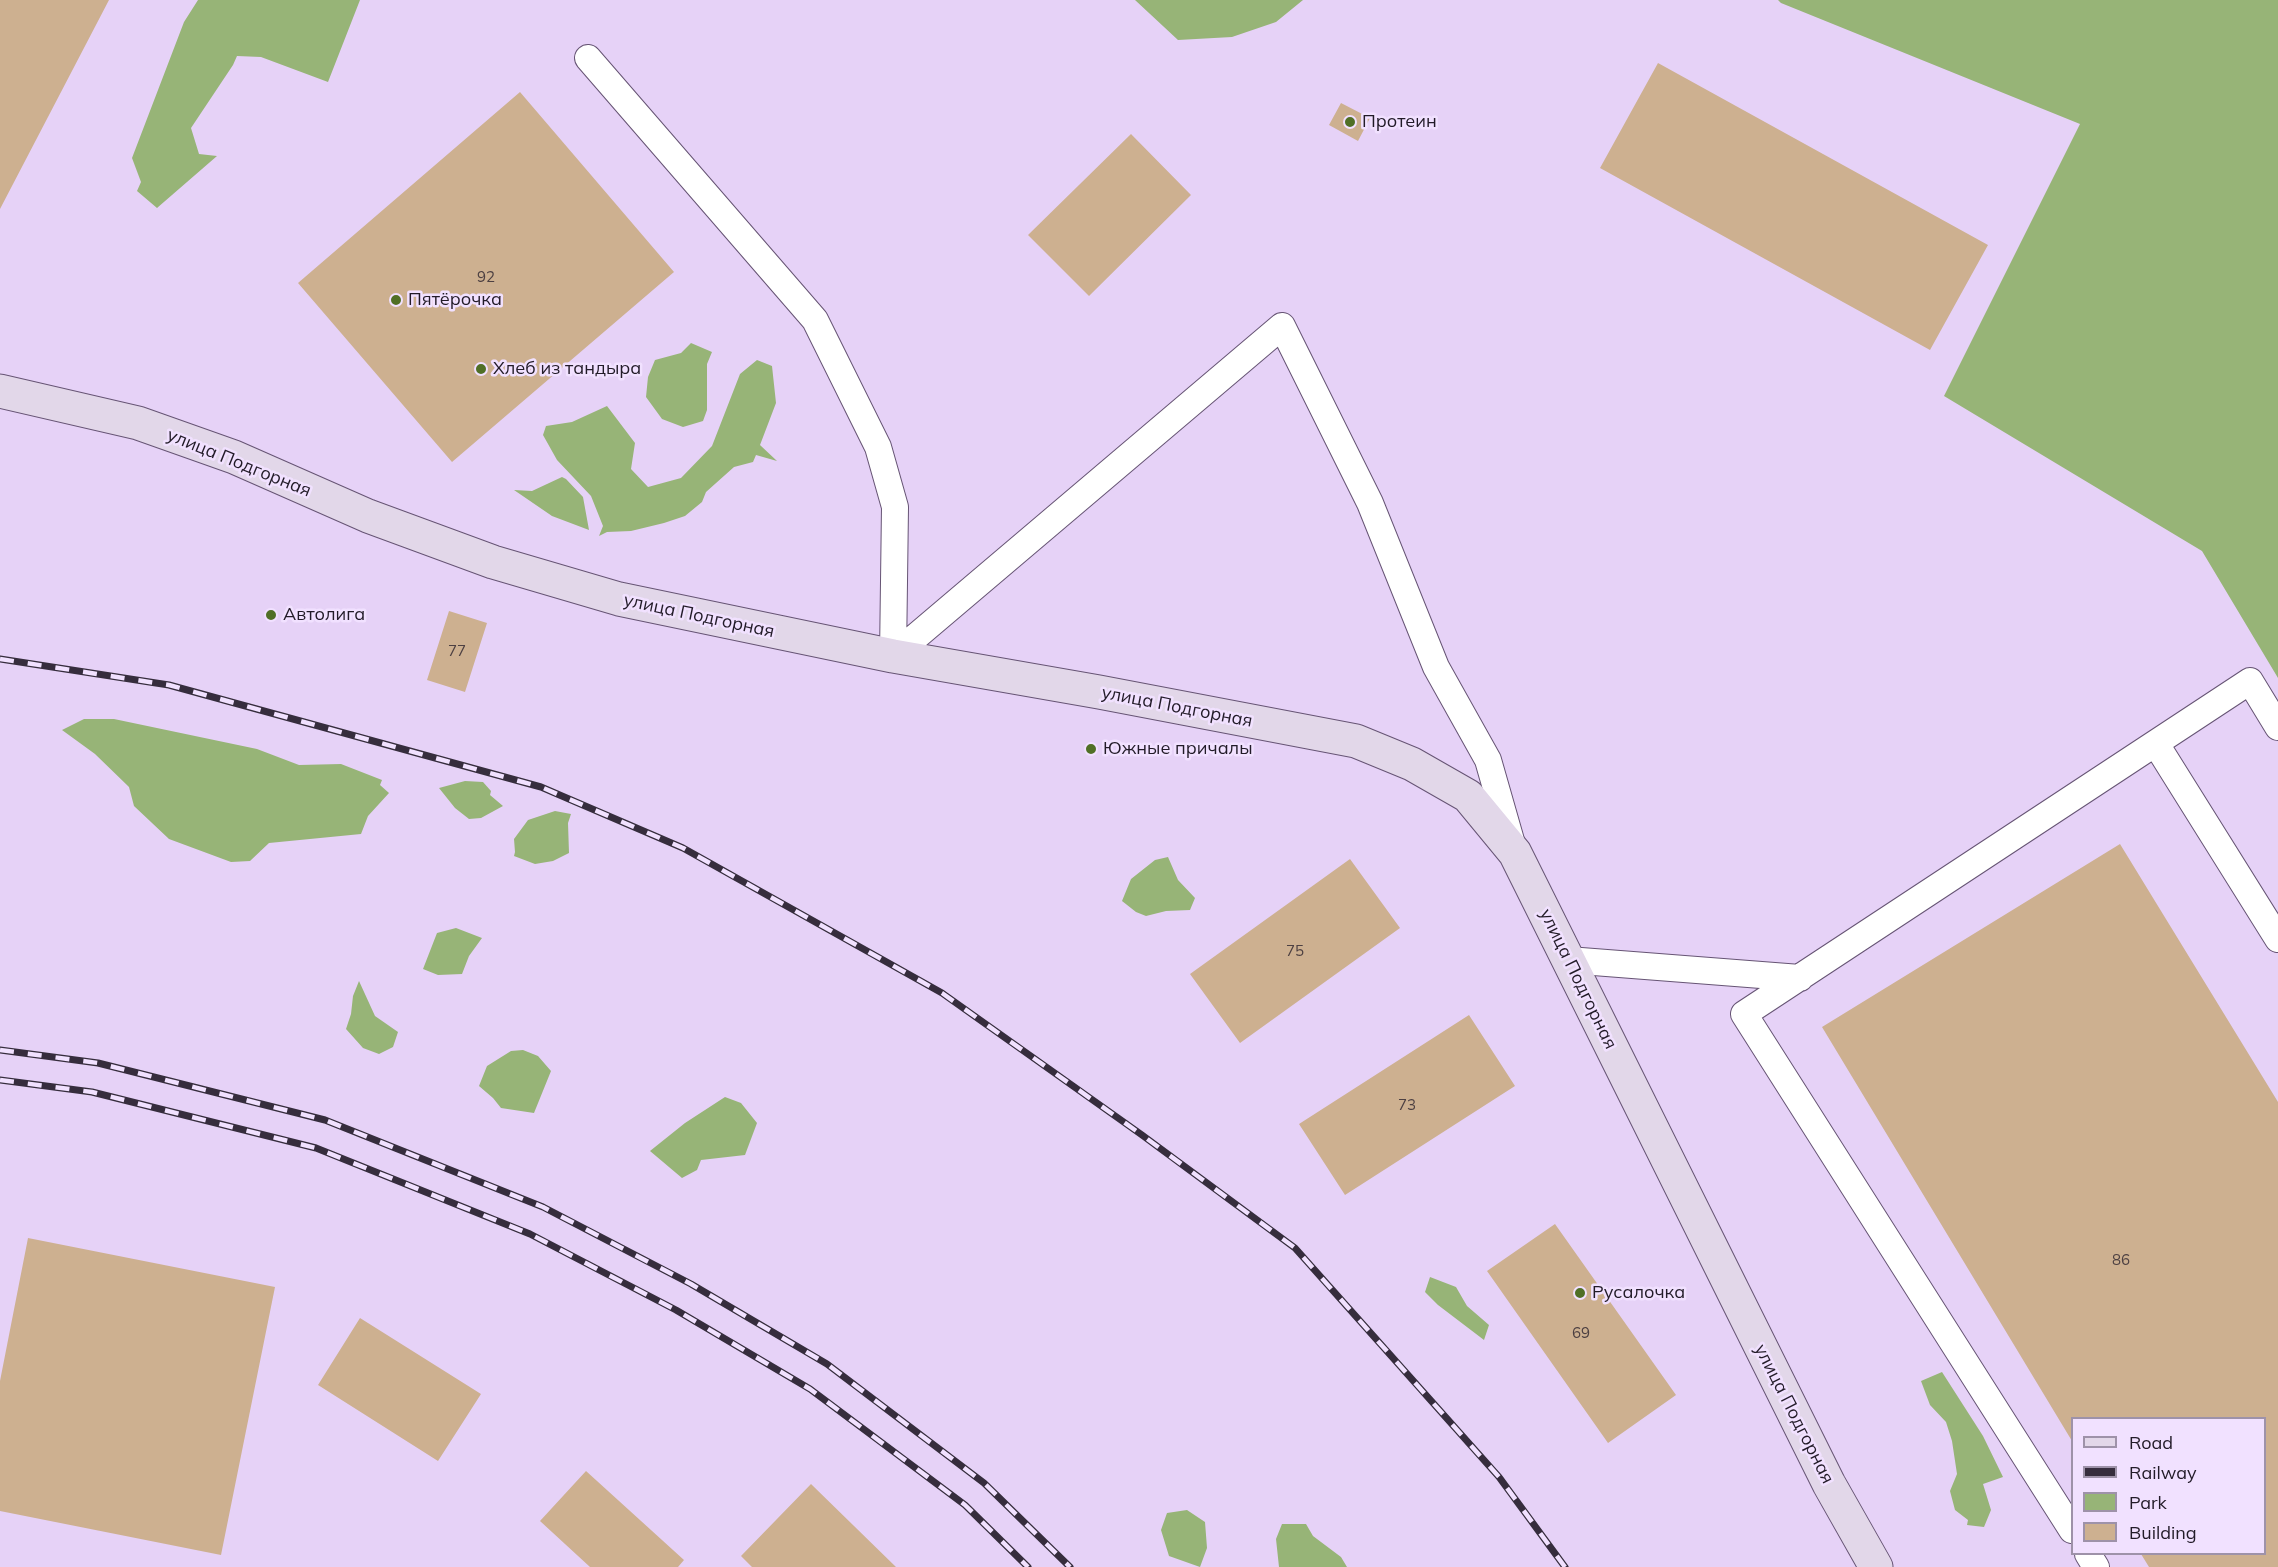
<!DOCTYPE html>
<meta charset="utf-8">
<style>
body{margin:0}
#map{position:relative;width:2278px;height:1567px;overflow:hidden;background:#e6d2f7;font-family:Mulish,sans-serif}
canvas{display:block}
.legend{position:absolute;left:2071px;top:1417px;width:195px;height:138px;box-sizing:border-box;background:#f1e1ff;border:2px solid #9e92a9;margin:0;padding:8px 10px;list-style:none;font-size:18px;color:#221b28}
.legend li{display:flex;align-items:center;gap:12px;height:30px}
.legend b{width:30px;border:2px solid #9e92a9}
</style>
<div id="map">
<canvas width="2278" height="1567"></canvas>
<ul class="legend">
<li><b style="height:8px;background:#e2d7e9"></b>Road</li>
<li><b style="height:8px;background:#362d3d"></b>Railway</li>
<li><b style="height:16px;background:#97b477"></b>Park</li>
<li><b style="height:16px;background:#cdb090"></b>Building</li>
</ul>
</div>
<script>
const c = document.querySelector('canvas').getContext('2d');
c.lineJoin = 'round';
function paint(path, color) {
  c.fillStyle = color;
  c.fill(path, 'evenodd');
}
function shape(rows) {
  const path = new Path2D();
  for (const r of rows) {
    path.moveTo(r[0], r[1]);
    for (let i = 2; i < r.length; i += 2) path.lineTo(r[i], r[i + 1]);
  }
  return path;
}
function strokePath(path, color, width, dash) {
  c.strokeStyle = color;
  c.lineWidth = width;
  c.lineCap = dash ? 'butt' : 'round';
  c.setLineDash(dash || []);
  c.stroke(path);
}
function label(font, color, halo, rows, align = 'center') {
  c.font = font + ' Mulish,sans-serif';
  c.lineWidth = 5;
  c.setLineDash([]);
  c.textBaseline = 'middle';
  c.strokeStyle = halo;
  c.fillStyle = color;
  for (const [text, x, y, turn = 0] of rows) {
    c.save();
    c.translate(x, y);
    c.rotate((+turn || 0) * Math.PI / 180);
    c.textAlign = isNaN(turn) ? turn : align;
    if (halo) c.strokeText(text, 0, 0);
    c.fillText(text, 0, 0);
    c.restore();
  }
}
const green = shape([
 [198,0,360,0,328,82,261,57,237,56,233,65,191,128,199,154,217,156,157,208,137,191,141,182,132,158,184,22],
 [1135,0,1303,0,1276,22,1232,37,1178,40],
 [1778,0,2278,0,2278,678,2202,551,1944,396,2080,124,1781,3],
 [691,343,712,352,707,364,707,410,703,421,683,427,662,419,646,397,648,377,655,360,681,353],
 [757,360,772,366,776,403,760,445,777,461,756,455,753,462,734,467,706,492,702,502,685,516,664,523,631,531,607,532,599,536,603,526,591,496,557,460,543,435,546,426,572,422,607,406,635,443,631,469,648,487,681,478,712,446,740,374],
 [562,477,566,479,583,497,589,530,552,516,514,490,532,491],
 [84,719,114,719,257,749,299,765,341,764,382,780,380,785,389,793,368,816,361,834,269,843,250,861,231,862,169,839,134,806,129,787,95,754,62,730],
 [465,781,483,782,491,791,490,795,503,806,481,818,469,819,455,808,439,788],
 [555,811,571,814,568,823,569,853,553,861,535,864,514,856,515,852,514,839,528,820],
 [1168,857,1178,880,1195,898,1190,910,1166,911,1146,916,1136,912,1122,901,1131,879,1155,860],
 [456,928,482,938,469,956,462,974,438,975,423,969,437,933],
 [359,981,375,1016,398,1032,393,1047,379,1054,363,1048,346,1029,351,1014,353,996],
 [523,1050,538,1056,551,1071,534,1113,501,1108,493,1098,479,1086,487,1066,511,1051],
 [725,1097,741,1103,757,1123,745,1155,701,1160,697,1170,682,1178,650,1151,685,1123],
 [1430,1277,1456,1287,1467,1306,1489,1325,1484,1340,1438,1305,1425,1292],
 [1942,1372,1983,1436,2003,1477,1983,1484,1991,1510,1984,1527,1967,1525,1968,1520,1955,1510,1950,1491,1957,1474,1952,1441,1946,1422,1930,1405,1921,1381],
 [1187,1510,1205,1522,1207,1548,1200,1567,1169,1556,1161,1530,1167,1513],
 [1282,1524,1306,1524,1313,1536,1341,1557,1347,1567,1279,1567,1276,1539]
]);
const building = shape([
 [0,0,109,0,0,209],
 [1658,63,1988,245,1930,350,1600,168],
 [520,92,674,272,452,462,298,283],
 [1341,103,1370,118,1358,141,1329,125],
 [1131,134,1191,195,1089,296,1028,235],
 [449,611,487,623,465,692,427,680],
 [2120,844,2278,1102,2278,1567,2149,1567,2141,1554,2264,1554,2264,1418,2072,1418,2072,1441,1822,1027],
 [1350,859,1400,928,1240,1043,1190,974],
 [1469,1015,1515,1086,1345,1195,1299,1124],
 [1555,1224,1676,1395,1608,1443,1487,1271],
 [28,1238,275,1287,221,1555,0,1511,0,1381],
 [360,1318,481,1394,438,1461,318,1385],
 [586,1471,684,1560,678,1567,590,1567,540,1521],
 [811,1484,896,1567,752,1567,741,1556]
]);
const lane = shape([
 [588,58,815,320,878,447,895,507,893,656],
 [893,656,1282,326,1370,503,1436,667,1488,760,1512,844],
 [2156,744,2278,939],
 [1568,960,1800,978],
 [2072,1530,1744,1014,2250,681,2278,727],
 [2088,1554,2096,1567]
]);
const secondary = shape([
 [0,391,138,423,234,457,368,516,493,562,619,599,893,656,1099,692,1356,741,1412,764,1468,796,1515,853,1829,1484,1876,1567]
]);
const rail = shape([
 [0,659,169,685,541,787,683,848,942,993,1142,1135,1295,1248,1499,1477,1565,1567],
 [0,1050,98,1063,325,1120,543,1207,691,1284,827,1364,984,1483,1070,1567],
 [0,1080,92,1092,316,1148,530,1234,676,1310,810,1389,965,1505,1028,1567]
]);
const markers = [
 [1350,122,6,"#506f26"],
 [396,300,6,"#506f26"],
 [481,369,6,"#506f26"],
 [271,615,6,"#506f26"],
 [1091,749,6,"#506f26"],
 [1580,1293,6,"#506f26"]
];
const numberNames = [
 ["92",486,277],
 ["77",457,651],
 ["75",1295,951],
 ["73",1407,1105],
 ["86",2121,1260],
 ["69",1581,1333]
];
const poiNames = [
 ["Протеин",1362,122],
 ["Пятёрочка",408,300],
 ["Хлеб из тандыра",493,369],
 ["Автолига",283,615],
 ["Южные причалы",1103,749],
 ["Русалочка",1592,1293]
];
const streetNames = [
 ["улица Подгорная",239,463,22],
 ["улица Подгорная",699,616,12],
 ["улица Подгорная",1177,707,11],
 ["улица Подгорная",1578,979,64],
 ["улица Подгорная",1794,1414,63]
];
paint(green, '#97b477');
paint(building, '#cdb090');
strokePath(lane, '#665474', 28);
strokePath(secondary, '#665474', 35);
strokePath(lane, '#fff', 26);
strokePath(secondary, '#e2d7e9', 33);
strokePath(rail, '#362d3d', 7);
strokePath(rail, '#f1e1ff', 4.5, [14]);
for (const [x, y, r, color] of markers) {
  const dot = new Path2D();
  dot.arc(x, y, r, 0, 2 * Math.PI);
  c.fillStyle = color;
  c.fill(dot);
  strokePath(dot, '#f1e1ff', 2);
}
label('15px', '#4d4042', null, numberNames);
label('18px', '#221b28', '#f1e1ff', poiNames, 'left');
label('18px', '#221b28', '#f1e1ff', streetNames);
</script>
